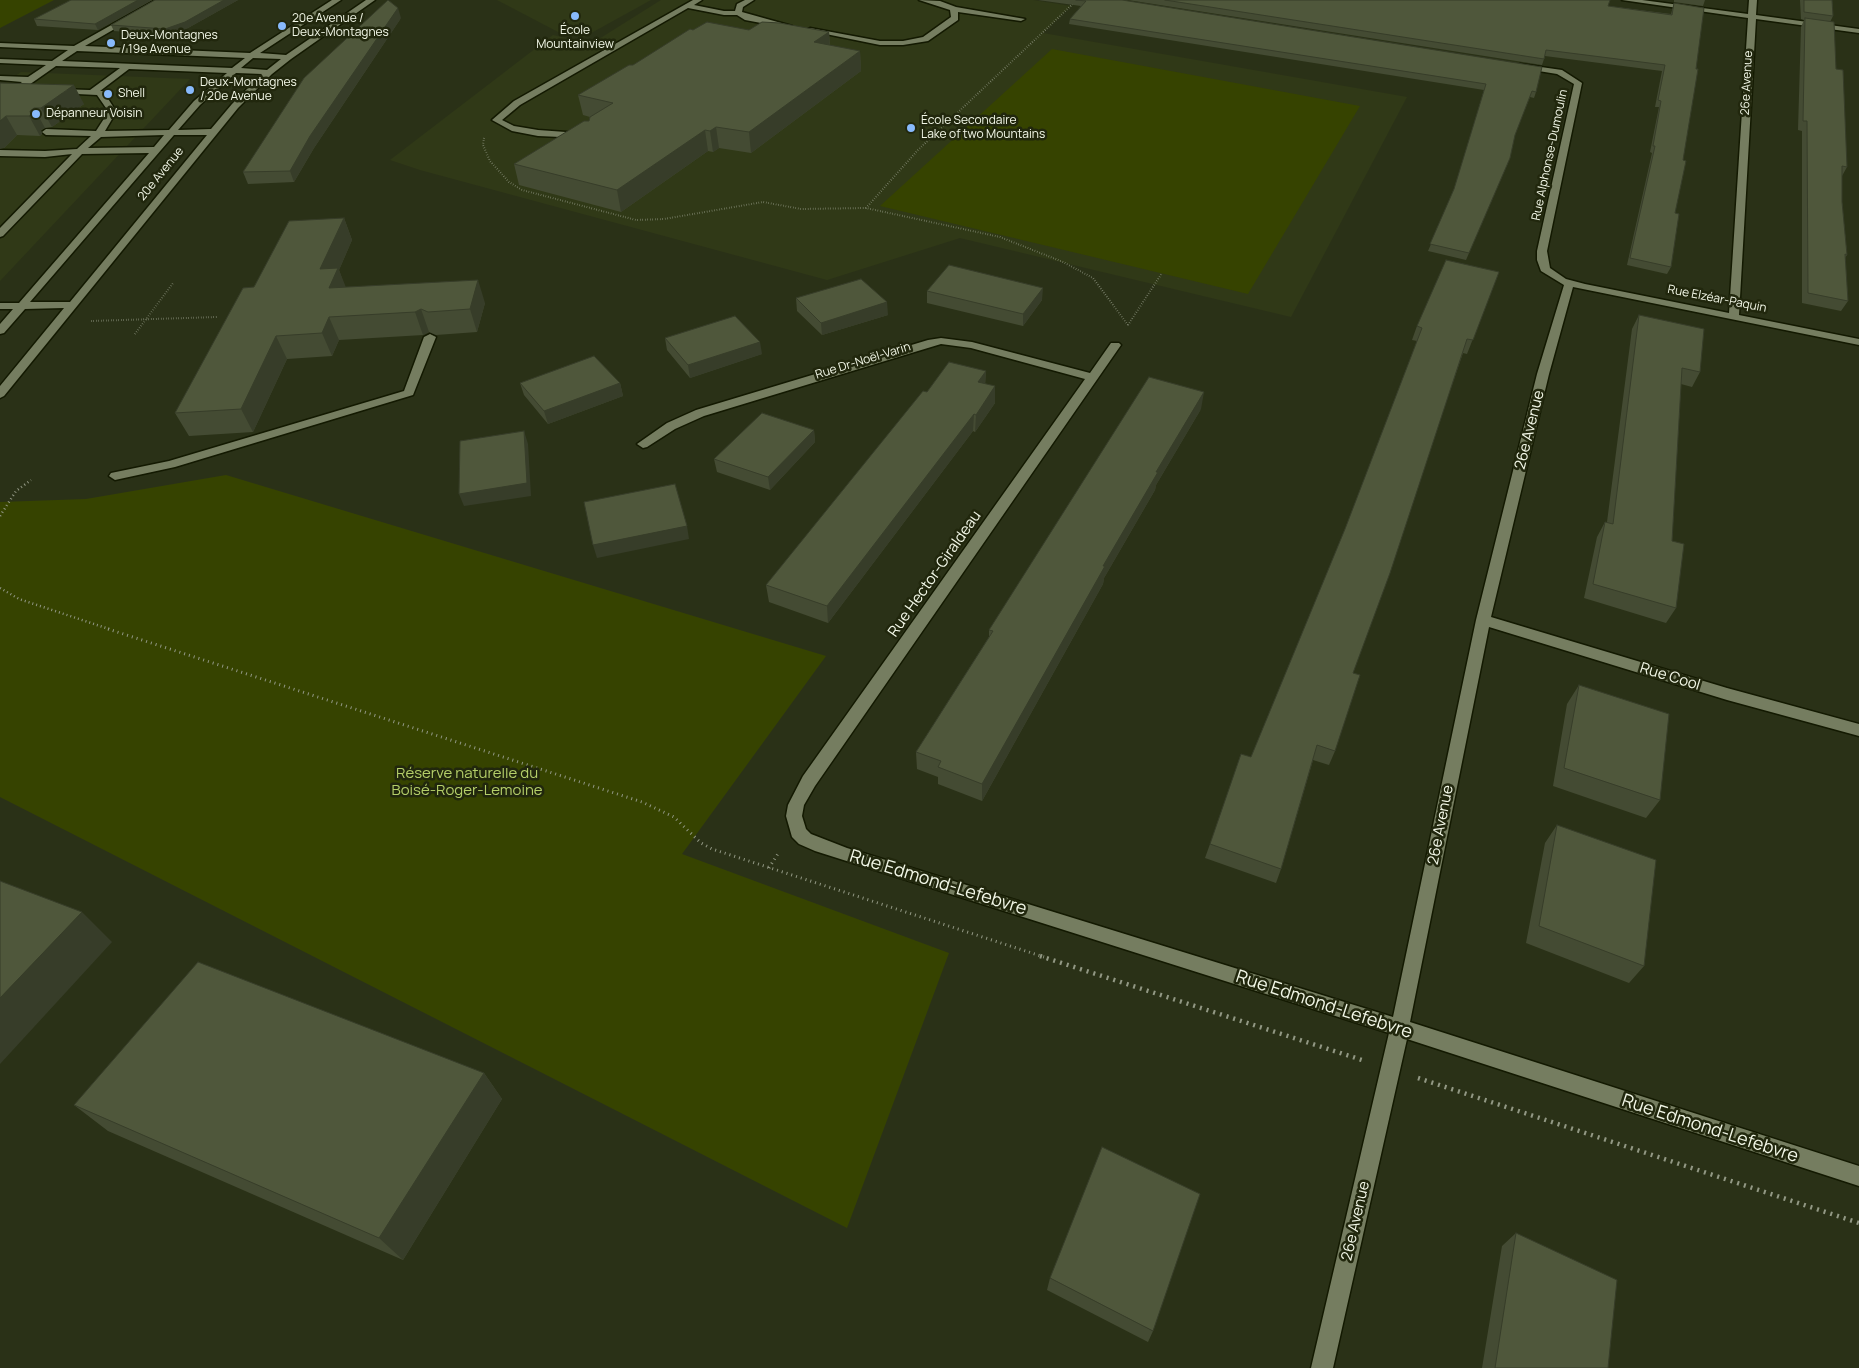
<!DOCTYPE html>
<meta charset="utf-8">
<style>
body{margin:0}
canvas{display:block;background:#2a3117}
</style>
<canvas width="1859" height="1368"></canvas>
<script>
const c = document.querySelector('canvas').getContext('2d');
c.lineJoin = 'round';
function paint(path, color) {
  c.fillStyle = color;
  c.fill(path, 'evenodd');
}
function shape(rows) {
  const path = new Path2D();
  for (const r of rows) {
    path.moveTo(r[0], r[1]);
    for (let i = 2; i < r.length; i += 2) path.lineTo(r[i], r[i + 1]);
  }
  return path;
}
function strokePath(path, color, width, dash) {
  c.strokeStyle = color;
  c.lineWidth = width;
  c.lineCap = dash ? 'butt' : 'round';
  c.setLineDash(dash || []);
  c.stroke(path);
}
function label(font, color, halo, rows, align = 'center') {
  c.font = font + ' Manrope,sans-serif';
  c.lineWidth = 5;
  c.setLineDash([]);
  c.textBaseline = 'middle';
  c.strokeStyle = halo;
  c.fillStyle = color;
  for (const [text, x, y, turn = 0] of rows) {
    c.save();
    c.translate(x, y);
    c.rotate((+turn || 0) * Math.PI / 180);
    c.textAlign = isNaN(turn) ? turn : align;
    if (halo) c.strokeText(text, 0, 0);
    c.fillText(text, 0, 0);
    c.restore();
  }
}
const built = shape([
 [497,0,651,0,584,37,560,33],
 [661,0,1033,0,1071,6,1043,33,1407,97,1291,317,960,238,827,280,420,170,390,160,553,35,591,44],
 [21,72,190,79,0,281,0,87]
]);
const green = shape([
 [0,0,54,0,0,28],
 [1052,49,1360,106,1248,294,880,206],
 [226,475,826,656,682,854,949,953,847,1228,0,797,0,502,86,499]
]);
const pathFar3 = shape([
 [484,138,483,145,490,161,509,182,522,190,636,220,664,219,763,202,801,209,866,208,1000,237,1063,262,1093,278,1128,325],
 [866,208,918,150,1077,0],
 [91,321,217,317],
 [1128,325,1162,273],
 [135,334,173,283]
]);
const pathFar2 = shape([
 [0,516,16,491,31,480],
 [0,588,19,599,112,630]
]);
const pathFar1 = shape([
 [108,629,642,802,674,817,701,843,712,849,1044,957],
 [769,868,779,852]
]);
const path = shape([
 [1040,956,1362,1060],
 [1418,1078,1859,1223]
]);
const minor = shape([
 [156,0,165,0,85,46,250,53,332,0,341,0,260,53,286,55,366,0,375,0,291,59,272,74,238,108,4,396,0,398,0,386,64,308,25,309,4,333,0,334,0,324,13,309,0,309,0,303,19,303,149,153,82,154,3,236,0,237,0,228,72,154,45,157,0,156,0,150,45,151,77,149,91,136,46,135,42,132,46,129,96,131,107,114,106,108,97,95,57,93,53,91,57,89,90,90,120,68,56,66,26,87,32,87,32,91,17,91,13,89,22,82,0,80,0,76,28,77,46,65,0,63,0,59,52,61,68,50,0,47,0,43,74,46,156,0],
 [77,51,245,58,232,68,62,61,77,51],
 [253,58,281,59,267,70,241,68,253,58],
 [129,69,227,73,194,101,169,130,105,131,115,114,114,108,103,91,100,91,129,69],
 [236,73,262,74,232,104,211,129,178,130,200,105,236,73],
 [164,135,154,147,88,148,101,137,164,135],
 [174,135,207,135,70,302,30,302,174,135],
 [693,0,702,0,694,5,724,11,735,11,737,4,745,0,754,0,743,7,742,12,792,26,788,28,745,20,737,15,724,15,688,8,520,105,502,120,514,126,538,130,580,133,583,134,583,138,538,136,512,131,492,120,514,101,693,0],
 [919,0,940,1,956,7,1025,19,1021,21,958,12,958,20,928,41,903,45,880,45,806,30,810,28,880,41,903,41,923,37,951,17,950,10,919,0],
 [1622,0,1642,0,1748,14,1749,0,1757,0,1756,15,1859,29,1859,33,1756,19,1739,315,1859,339,1859,345,1573,287,1549,374,1491,617,1727,688,1859,724,1859,736,1727,700,1489,627,1410,1022,1859,1166,1859,1186,1407,1039,1333,1368,1311,1368,1389,1033,815,851,799,844,792,837,786,816,788,805,803,776,1085,379,971,348,941,344,704,416,675,429,647,447,643,448,637,444,667,423,696,410,928,340,941,338,972,342,1090,373,1111,343,1119,343,1121,345,815,786,804,805,802,816,806,829,811,834,847,848,1393,1017,1476,620,1537,374,1564,285,1541,271,1537,260,1537,251,1574,84,1557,74,1520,68,1520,64,1562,70,1582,83,1547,251,1550,268,1566,279,1585,284,1729,313,1748,18,1622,0],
 [430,334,436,337,413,395,175,467,115,480,109,476,111,473,169,461,404,391,424,337,430,334]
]);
const wall = shape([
 [71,0,152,0,98,30,37,26,34,19],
 [155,0,238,0,188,28,168,35,114,31,111,25],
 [1038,0,1122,0,1536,92,1534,98,1530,97,1514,136,1510,158,1507,165,1466,260,1428,251,1454,191,1484,90,1069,24,1070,19,1081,6],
 [1128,0,1610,0,1608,6,1671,14,1674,3,1683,160,1675,213,1671,267,1667,274,1627,265,1652,153,1650,152,1659,107,1655,107,1662,71,1545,56,1542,65],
 [1674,0,1705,0,1703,6,1674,2],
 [1800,0,1832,0,1833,16,1830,22,1847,167,1842,176,1842,202,1847,255,1845,258,1848,301,1841,311,1802,303,1802,131,1798,130,1801,27,1804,20,1801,19],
 [401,18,314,148,294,182,248,184,243,172],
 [693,30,749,30,829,32,830,46,860,51,861,71,751,153,719,148,713,152,708,151,621,212,519,185,514,164,589,121,590,117,583,115,578,95,633,65],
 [0,83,84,104,52,127,45,128,41,130,42,134,40,136,17,135,4,148],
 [344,218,352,240,339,270,345,287,485,303,477,332,436,335,429,332,423,335,339,340,332,356,287,359,253,432,189,436,175,413,254,287],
 [1499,272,1467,354,1463,353,1353,673,1335,751,1329,765,1313,760,1281,869,1276,883,1205,858,1210,844,1251,757,1345,529,1417,341,1412,340,1417,326],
 [927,291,1042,300,1023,326,927,303],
 [796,298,888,315,822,335,797,311],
 [1639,315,1700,372,1692,387,1681,384,1672,541,1676,608,1666,623,1584,598,1597,537,1605,522,1607,522,1632,329],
 [665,338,762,354,690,378,667,350],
 [986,371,985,384,995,403,975,432,973,431,828,623,769,602,766,585,927,392],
 [520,383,620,383,623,396,548,424,524,395],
 [1201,409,1156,485,1155,490,1104,578,1103,584,982,801,938,784,938,777,917,769,916,752,989,637,989,630],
 [814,430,815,442,770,490,717,472,714,459],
 [1579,685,1660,800,1646,818,1553,786,1567,704],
 [1557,825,1644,966,1629,983,1526,943,1545,843],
 [484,1073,502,1099,403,1260,108,1131,74,1105],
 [1516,1233,1608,1368,1482,1368,1502,1246],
 [1050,1278,1153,1331,1148,1342,1047,1290]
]);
const shadedWall = shape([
 [138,0,152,0,98,30,95,24],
 [224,0,238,0,188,28,168,35,165,29],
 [398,8,401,18,314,148,294,182,290,171,310,136],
 [829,32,830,52,814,42],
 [860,51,861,71,751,153,749,132],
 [74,85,84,104,52,127,41,108],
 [34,108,45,128,41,130,42,134,40,136,29,116,30,111],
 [6,116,17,135,4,148,0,149,0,121],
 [716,127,719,148,713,152,710,131],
 [705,130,708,151,621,212,617,190],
 [344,218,352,240,339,270,347,290,339,310,320,269],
 [478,280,485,303,477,332,470,309],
 [1043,288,1042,300,1023,326,1023,314],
 [887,302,888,315,822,335,821,323],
 [421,309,429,332,423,335,415,312],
 [329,317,339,340,332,356,322,333],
 [276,336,287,359,253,432,241,409],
 [760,342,762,354,690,378,688,365],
 [986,371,985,388,978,382],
 [620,383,623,396,548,424,544,411],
 [995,386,995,403,975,432,976,415],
 [1204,392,1201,409,1156,485,1155,490,1104,578,1103,584,982,801,982,784,1103,566,1156,472],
 [974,414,973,431,828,623,827,606],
 [814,430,815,442,770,490,768,477],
 [524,431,528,444,531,496,464,506,459,494],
 [687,526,689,539,597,558,593,545],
 [82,912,112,942,0,1064,0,998],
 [484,1073,502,1099,403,1260,379,1238]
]);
const building = shape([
 [71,0,138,0,95,24,34,19,71,0],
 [155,0,224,0,185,22,165,29,111,25,155,0],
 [388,0,398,8,310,136,290,171,243,172,304,78,388,0],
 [1076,0,1122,0,1542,67,1536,92,1532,91,1515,135,1510,158,1469,253,1430,244,1454,189,1486,84,1070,19,1086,1,1076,0],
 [1165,0,1610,0,1608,6,1672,15,1674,3,1704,8,1696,69,1698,69,1683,160,1686,161,1675,213,1679,214,1671,267,1630,258,1655,146,1653,146,1661,101,1658,100,1665,65,1546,50,1544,59,1165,0],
 [1804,0,1832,0,1833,16,1804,12,1804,0],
 [1805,18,1834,22,1836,69,1843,70,1847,167,1842,166,1842,202,1847,255,1845,254,1848,301,1808,293,1807,121,1803,121,1805,18],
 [707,22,749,30,762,22,780,23,829,32,814,42,860,51,749,132,716,127,710,131,705,130,617,190,514,164,584,121,589,121,590,117,613,103,578,95,629,65,633,65,690,29,693,30,707,22],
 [0,83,74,85,41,108,34,108,30,111,31,115,29,116,6,116,0,121,0,83],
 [344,218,320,269,338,268,329,288,478,280,470,309,428,312,421,309,415,312,329,317,322,333,276,336,241,409,175,413,243,288,254,287,289,221,344,218],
 [1446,260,1499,272,1473,340,1467,339,1390,573,1353,673,1360,675,1335,751,1317,745,1281,869,1210,844,1241,754,1251,757,1345,529,1422,328,1417,326,1446,260],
 [949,265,1043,288,1023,314,927,291,949,265],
 [861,279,887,302,821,323,796,298,861,279],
 [1639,315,1704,329,1700,372,1682,368,1672,541,1684,544,1676,608,1593,584,1605,522,1613,524,1639,315],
 [735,316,760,342,688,365,665,338,735,316],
 [594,356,620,383,544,411,520,383,594,356],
 [949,362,986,371,978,382,995,386,976,415,974,414,827,606,766,585,923,391,927,392,949,362],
 [1149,377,1204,392,1156,472,1158,472,1103,566,1105,566,982,784,938,767,941,761,916,752,993,631,989,630,1149,377],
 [762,413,814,430,768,477,714,459,762,413],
 [524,431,527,483,459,494,460,441,524,431],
 [675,484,687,526,593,545,584,502,675,484],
 [1579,685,1669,714,1660,800,1564,768,1579,685],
 [1557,825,1656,860,1644,966,1539,926,1557,825],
 [0,881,82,912,0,998,0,881],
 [198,962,484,1073,379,1238,74,1105,198,962],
 [1102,1147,1200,1194,1153,1331,1050,1278,1102,1147],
 [1516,1233,1617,1280,1608,1368,1495,1368,1516,1233]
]);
const markers = [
 [575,16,5,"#88bafc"],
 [282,26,5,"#88bafc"],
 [111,43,5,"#88bafc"],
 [190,90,5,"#88bafc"],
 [108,94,5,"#88bafc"],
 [36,114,5,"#88bafc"],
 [911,128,5,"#88bafc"]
];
const farPoinames = [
 ["20e Avenue /",292,19],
 ["Deux-Montagnes",292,33],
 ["École",575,31,"center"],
 ["Mountainview",575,45,"center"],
 ["Deux-Montagnes",121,36],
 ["/ 19e Avenue",121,50],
 ["Deux-Montagnes",200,83],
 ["/ 20e Avenue",200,97],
 ["Shell",118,94],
 ["Dépanneur Voisin",46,114],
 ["École Secondaire",921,121],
 ["Lake of two Mountains",921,135]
];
const farStreetnames = [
 ["26e Avenue",1747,83,-87],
 ["Rue Alphonse-Dumoulin",1550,155,-78],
 ["20e Avenue",161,174,-51],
 ["Rue Elzéar-Paquin",1717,299,11],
 ["Rue Dr-Noël-Varin",863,361,-17]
];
const streetNames = [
 ["26e Avenue",1530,430,-76],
 ["Rue Hector-Giraldeau",935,574,-55],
 ["Rue Cool",1670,677,17],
 ["26e Avenue",1441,825,-79],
 ["26e Avenue",1356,1221,-77]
];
const parkNames = [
 ["Réserve naturelle du",467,774],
 ["Boisé-Roger-Lemoine",467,791]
];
const nearStreetnames = [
 ["Rue Edmond-Lefebvre",938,883,17],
 ["Rue Edmond-Lefebvre",1324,1005,18],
 ["Rue Edmond-Lefebvre",1710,1129,18]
];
paint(built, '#303917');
paint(green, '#364300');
strokePath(minor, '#131901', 3);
strokePath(pathFar3, '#929884', 2, [0.5, 2]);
strokePath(pathFar2, '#929884', 2.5, [1, 3]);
strokePath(pathFar1, '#929884', 3, [1, 4]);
strokePath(path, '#929884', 4.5, [2, 5]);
paint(minor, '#757d60');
paint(wall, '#444b33');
paint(shadedWall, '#373d29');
paint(building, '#4f573b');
strokePath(building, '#373d29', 1);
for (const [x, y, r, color] of markers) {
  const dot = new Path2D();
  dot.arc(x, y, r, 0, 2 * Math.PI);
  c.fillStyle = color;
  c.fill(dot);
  strokePath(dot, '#21270d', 2);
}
label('12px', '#f2f7e7', '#21270d', farPoinames, 'left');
label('12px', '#f2f7e7', '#21270d', farStreetnames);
label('15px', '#f2f7e7', '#21270d', streetNames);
label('15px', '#b4ce69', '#21270d', parkNames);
label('18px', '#f2f7e7', '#21270d', nearStreetnames);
</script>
